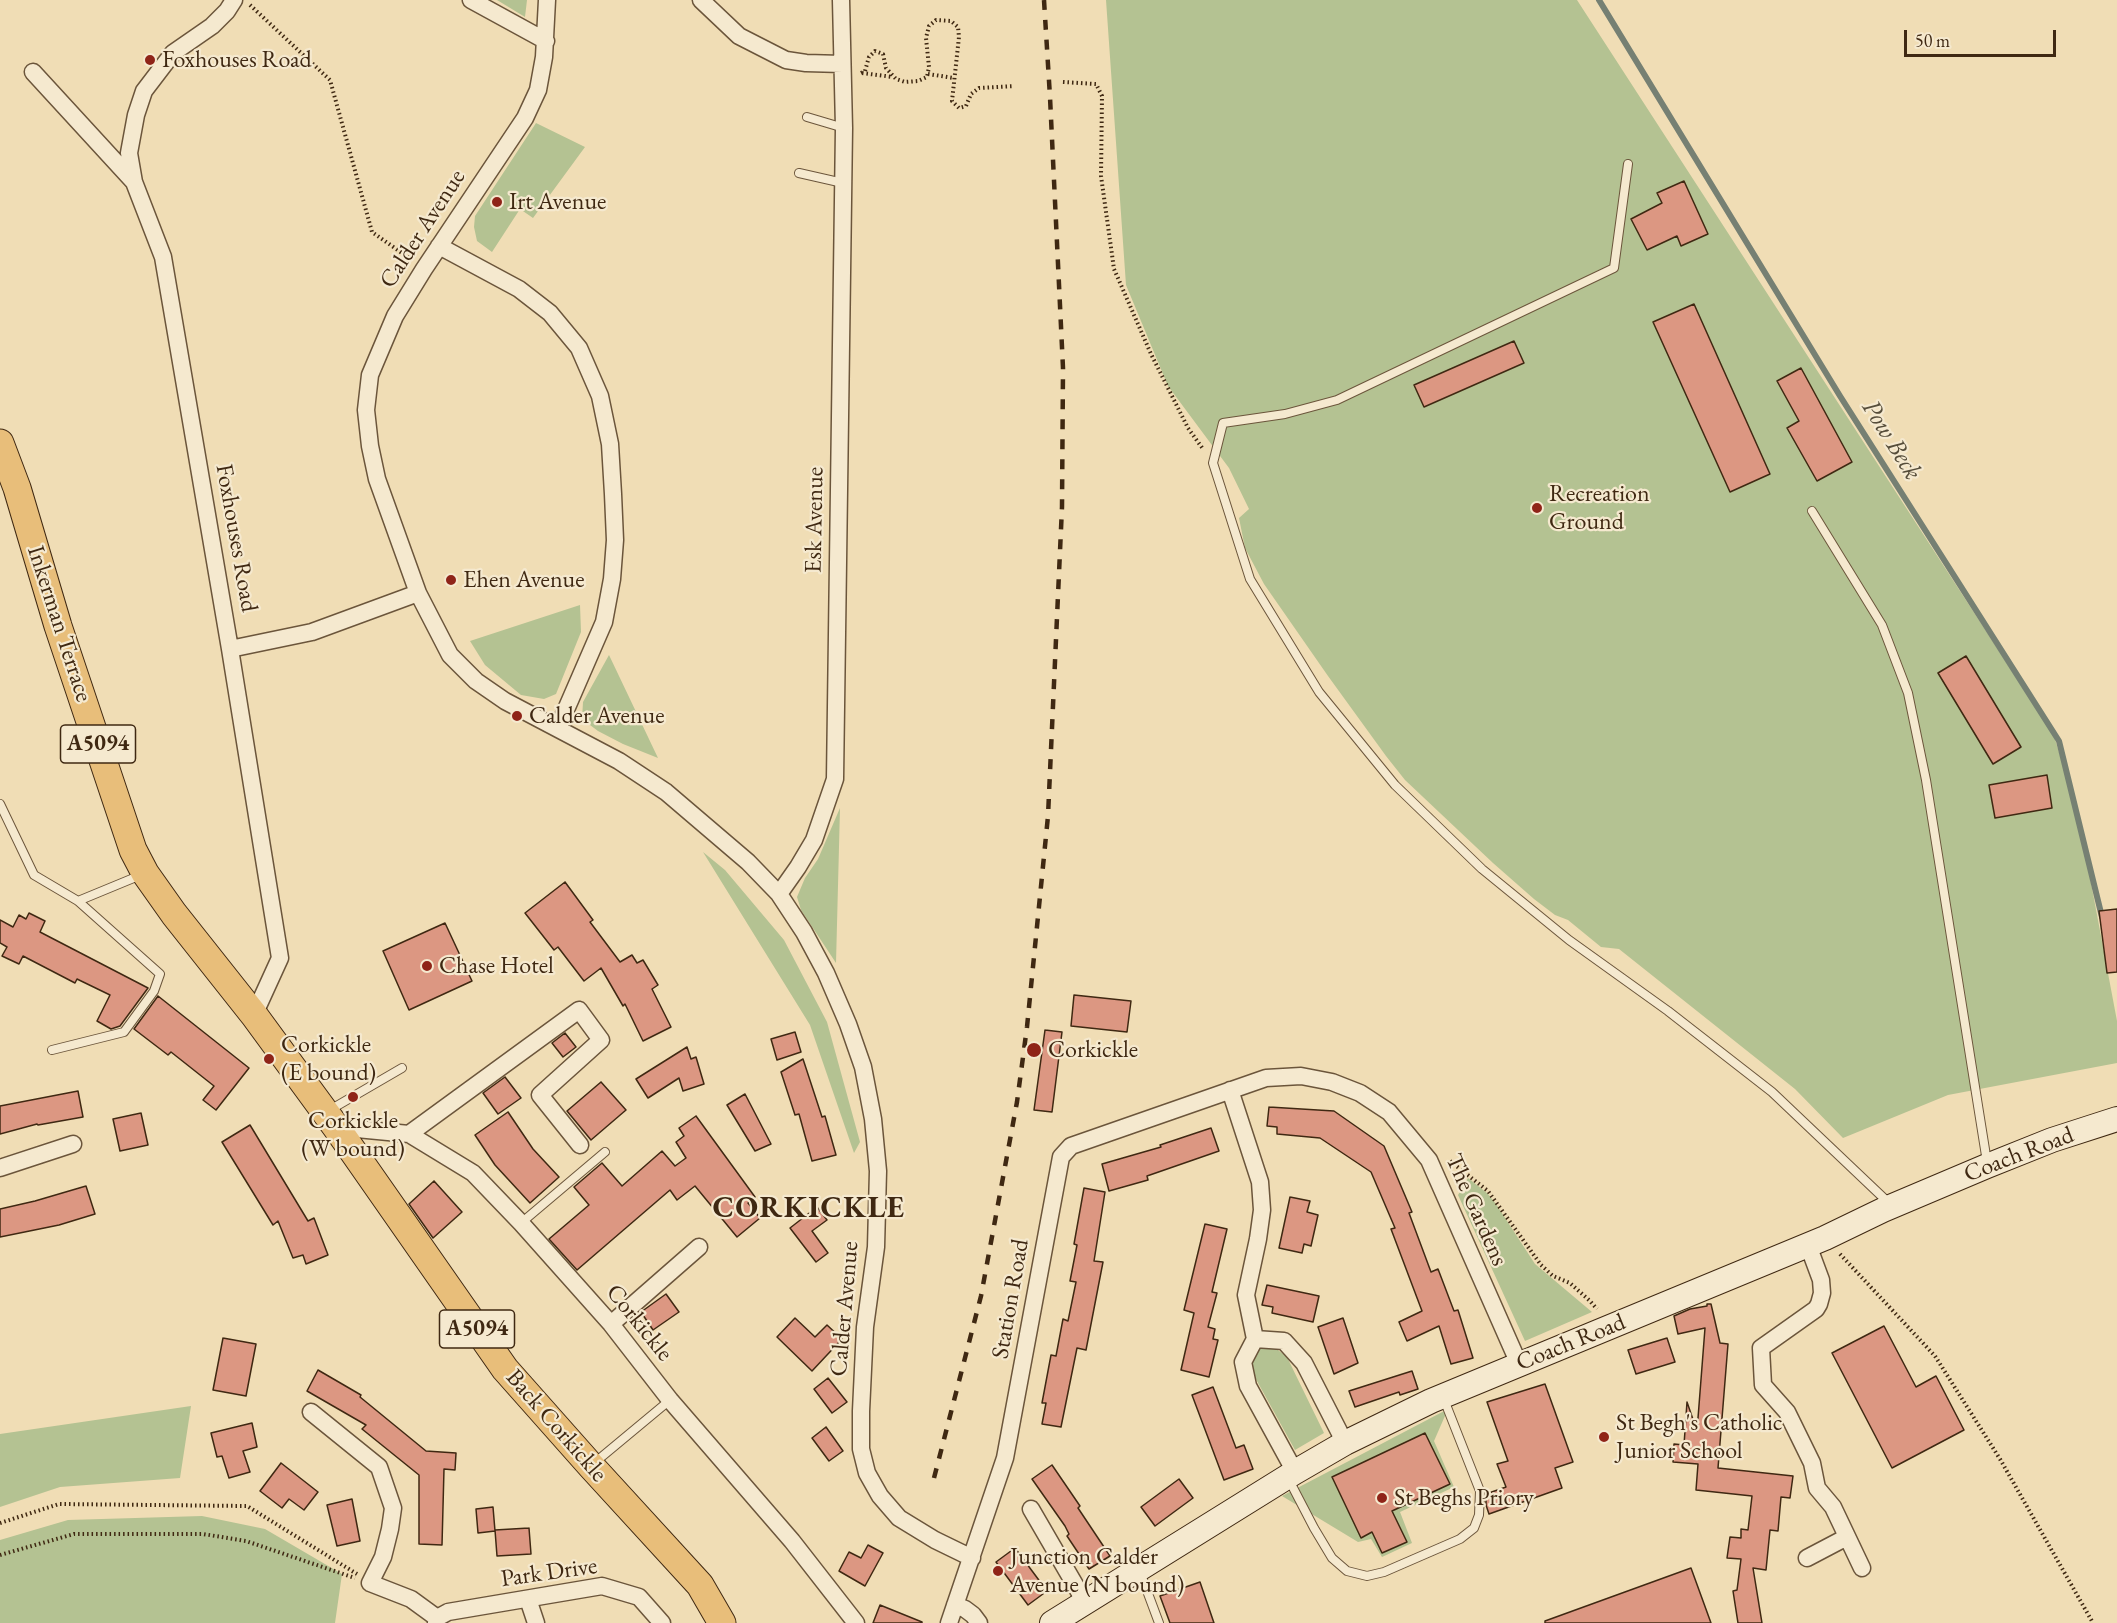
<!DOCTYPE html>
<style>
body{margin:0}
#map{position:relative;width:2117px;height:1623px;overflow:hidden;background:#f0ddb5;font-family:"EB Garamond",serif}
canvas{display:block}
.scale{position:absolute;left:1904px;top:30px;width:152px;height:27px;box-sizing:border-box;border:3px solid #3f2812;border-top:0;padding-left:8px;font-size:18px;line-height:21px;white-space:nowrap;color:#3f2812;-webkit-text-stroke:4px #f5e9cf;paint-order:stroke}
</style>
<div id="map">
<canvas width="2117" height="1623"></canvas>
<div class="scale">50 m</div>
</div>
<script>
const c = document.querySelector('canvas').getContext('2d');
c.lineJoin = 'round';
function paint(path, color) {
  c.fillStyle = color;
  c.fill(path, 'evenodd');
}
function shape(rows) {
  const path = new Path2D();
  for (const r of rows) {
    path.moveTo(r[0], r[1]);
    for (let i = 2; i < r.length; i += 2) path.lineTo(r[i], r[i + 1]);
  }
  return path;
}
function strokePath(path, color, width, dash) {
  c.strokeStyle = color;
  c.lineWidth = width;
  c.lineCap = dash ? 'butt' : 'round';
  c.setLineDash(dash || []);
  c.stroke(path);
}
function label(font, color, halo, rows, align = 'center') {
  c.font = font + ' "EB Garamond",serif';
  c.lineWidth = 4.5;
  c.setLineDash([]);
  c.textBaseline = 'middle';
  c.strokeStyle = halo;
  c.fillStyle = color;
  for (const [text, x, y, turn = 0] of rows) {
    c.save();
    c.translate(x, y);
    c.rotate((+turn || 0) * Math.PI / 180);
    c.textAlign = isNaN(turn) ? turn : align;
    if (halo) c.strokeText(text, 0, 0);
    c.fillText(text, 0, 0);
    c.restore();
  }
}
const green = shape([
 [497,0,527,0,525,17],
 [1106,0,1577,0,2054,736,2078,814,2117,1021,2117,1063,1948,1095,1843,1138,1795,1089,1619,949,1601,947,1568,920,1555,915,1534,899,1493,863,1405,780,1386,756,1328,676,1264,584,1245,548,1239,518,1249,509,1229,468,1168,386,1126,285],
 [536,123,585,147,533,218,520,209,492,252,477,241,474,227,475,216],
 [580,605,581,632,556,694,544,699,521,695,485,665,470,641],
 [609,655,658,758,623,744,598,731,582,719,583,702],
 [840,808,836,963,801,910,797,897,805,878,818,859],
 [703,852,725,870,784,940,827,1022,860,1142,854,1153,810,1025],
 [1468,1178,1487,1193,1496,1204,1535,1264,1592,1312,1525,1341,1458,1195],
 [1260,1346,1274,1347,1287,1357,1324,1433,1295,1450,1252,1372,1253,1355],
 [191,1406,180,1478,60,1487,0,1507,0,1434],
 [1448,1409,1434,1441,1454,1487,1400,1512,1412,1543,1382,1557,1371,1539,1358,1542,1282,1496],
 [202,1516,265,1529,342,1574,335,1623,0,1623,0,1540,68,1520]
]);
const stream = shape([
 [1599,0,1840,396,2059,741,2102,917]
]);
const building = shape([
 [1684,181,1708,234,1681,246,1677,236,1647,250,1631,219,1662,203,1657,193,1684,181],
 [1694,304,1770,474,1730,492,1653,322,1694,304],
 [1514,341,1524,363,1424,407,1414,385,1514,341],
 [1801,368,1852,462,1817,481,1787,428,1799,421,1777,381,1801,368],
 [1966,656,2021,747,1993,764,1938,673,1966,656],
 [2047,775,2052,808,1995,818,1989,785,2047,775],
 [565,882,593,920,590,922,620,962,632,955,637,963,643,960,658,985,652,989,671,1027,643,1041,625,1004,623,1006,601,968,584,981,558,947,554,950,525,913,565,882],
 [2117,909,2117,972,2107,973,2099,911,2117,909],
 [29,913,45,921,40,932,148,988,120,1026,111,1029,97,1021,110,995,77,979,75,983,23,956,19,964,2,956,7,947,0,943,0,920,13,927,19,915,26,919,29,913],
 [445,923,472,981,409,1010,383,951,445,923],
 [1074,995,1131,1001,1127,1032,1071,1026,1074,995],
 [158,996,249,1068,216,1110,203,1100,214,1086,171,1052,168,1055,134,1029,158,996],
 [1045,1030,1062,1032,1052,1112,1034,1110,1045,1030],
 [795,1032,801,1052,777,1060,771,1039,795,1032],
 [565,1033,576,1047,563,1057,552,1043,565,1033],
 [687,1047,691,1059,696,1057,704,1084,683,1091,679,1078,648,1098,636,1079,687,1047],
 [803,1059,822,1117,825,1116,836,1155,812,1161,799,1114,795,1115,781,1072,803,1059],
 [505,1077,521,1098,498,1114,483,1093,505,1077],
 [601,1082,626,1110,591,1140,567,1111,601,1082],
 [78,1091,83,1117,38,1125,37,1124,0,1134,0,1106,78,1091],
 [745,1094,771,1144,755,1151,727,1105,745,1094],
 [1269,1107,1334,1111,1384,1146,1412,1212,1409,1213,1431,1272,1438,1269,1454,1311,1458,1310,1473,1358,1451,1364,1439,1326,1407,1341,1399,1322,1422,1311,1391,1229,1395,1228,1371,1172,1320,1138,1277,1134,1277,1127,1267,1126,1269,1107],
 [508,1112,533,1149,559,1177,530,1203,495,1165,475,1135,508,1112],
 [141,1113,148,1145,120,1151,113,1119,141,1113],
 [696,1116,755,1197,748,1203,760,1218,737,1237,695,1186,677,1200,670,1190,577,1270,549,1239,589,1205,574,1187,602,1163,622,1186,662,1151,675,1166,686,1158,676,1142,684,1136,679,1128,696,1116],
 [250,1125,308,1221,314,1218,328,1255,306,1264,303,1255,293,1258,278,1221,273,1225,222,1142,250,1125],
 [1211,1128,1219,1151,1147,1176,1148,1180,1109,1191,1102,1164,1161,1147,1160,1145,1211,1128],
 [434,1181,462,1212,433,1238,409,1204,434,1181],
 [86,1186,95,1214,59,1225,0,1237,0,1209,35,1201,86,1186],
 [1084,1188,1105,1192,1094,1261,1103,1262,1086,1350,1077,1348,1061,1427,1042,1424,1046,1403,1042,1403,1051,1355,1056,1356,1063,1319,1068,1321,1076,1282,1070,1281,1077,1245,1074,1244,1084,1188],
 [1290,1197,1310,1201,1307,1212,1318,1215,1311,1246,1304,1244,1302,1253,1279,1248,1290,1197],
 [817,1207,827,1220,812,1231,828,1253,816,1262,790,1228,817,1207],
 [1205,1224,1227,1229,1212,1292,1217,1293,1208,1327,1215,1329,1213,1339,1218,1340,1209,1377,1181,1370,1194,1313,1184,1310,1205,1224],
 [1267,1285,1319,1296,1313,1322,1272,1313,1273,1307,1262,1305,1267,1285],
 [666,1294,679,1312,653,1330,641,1312,666,1294],
 [1707,1304,1711,1304,1720,1343,1728,1344,1718,1468,1793,1476,1790,1498,1781,1497,1778,1531,1770,1530,1766,1570,1753,1568,1762,1623,1738,1623,1733,1591,1737,1590,1741,1559,1727,1558,1730,1537,1741,1538,1741,1529,1748,1530,1752,1496,1696,1490,1698,1464,1673,1462,1674,1444,1684,1445,1687,1402,1697,1431,1705,1328,1678,1334,1674,1316,1690,1309,1707,1306,1707,1304],
 [795,1318,815,1337,827,1325,842,1339,812,1371,777,1337,795,1318],
 [1343,1318,1358,1363,1334,1374,1318,1327,1343,1318],
 [1884,1326,1916,1387,1936,1376,1964,1430,1892,1468,1832,1353,1884,1326],
 [223,1338,256,1344,246,1396,213,1390,223,1338],
 [1667,1338,1675,1362,1636,1374,1628,1350,1667,1338],
 [318,1370,361,1395,360,1397,426,1451,456,1453,455,1470,444,1469,442,1545,419,1544,419,1475,362,1429,366,1425,307,1391,318,1370],
 [1412,1371,1418,1389,1400,1395,1399,1392,1355,1407,1349,1391,1412,1371],
 [828,1378,847,1402,832,1413,814,1389,828,1378],
 [1545,1384,1573,1462,1555,1468,1562,1488,1489,1514,1486,1505,1486,1494,1506,1487,1497,1464,1508,1461,1487,1402,1545,1384],
 [1213,1387,1236,1448,1244,1445,1253,1469,1224,1480,1192,1395,1213,1387],
 [252,1423,257,1447,243,1451,250,1472,229,1478,222,1456,217,1457,211,1433,252,1423],
 [826,1427,843,1451,829,1461,812,1438,826,1427],
 [1425,1433,1450,1484,1392,1511,1407,1542,1382,1553,1372,1532,1361,1538,1332,1477,1425,1433],
 [281,1463,318,1492,304,1510,289,1499,282,1508,260,1491,281,1463],
 [1052,1465,1080,1506,1078,1508,1110,1556,1089,1569,1067,1536,1069,1534,1065,1526,1032,1479,1052,1465],
 [1179,1479,1193,1498,1155,1526,1141,1507,1179,1479],
 [352,1499,360,1541,337,1546,327,1505,352,1499],
 [493,1507,495,1531,478,1533,476,1509,493,1507],
 [529,1528,531,1554,497,1556,495,1530,529,1528],
 [868,1545,883,1553,865,1586,839,1571,849,1552,861,1558,868,1545],
 [1015,1548,1047,1591,1028,1605,996,1562,1015,1548],
 [1691,1568,1711,1623,1545,1623,1545,1621,1691,1568],
 [1200,1582,1214,1623,1170,1623,1160,1596,1200,1582],
 [880,1605,922,1622,922,1623,873,1623,880,1605]
]);
const path = shape([
 [250,5,330,80,372,232,409,258],
 [861,73,865,71,869,57,875,51,883,54,886,68,896,79,905,82,918,81,927,77,929,67,926,38,929,26,936,20,951,21,958,27,959,37,952,101,959,108,966,106,971,94,979,88,1014,86],
 [862,73,893,77],
 [928,74,954,78],
 [1063,82,1096,84,1102,96,1101,176,1114,269,1151,354,1188,428,1203,449],
 [1450,1161,1488,1191,1541,1265,1553,1276,1570,1283,1589,1300,1597,1309],
 [1840,1254,1935,1356,2000,1459,2093,1623],
 [0,1523,59,1504,247,1506,357,1574],
 [0,1555,74,1534,203,1534,246,1541,355,1578]
]);
const lane = shape([
 [807,117,844,128],
 [1628,164,1614,268,1337,400,1285,414,1223,423,1213,463,1250,579,1319,692,1395,785,1482,869,1569,940,1668,1011,1772,1092,1891,1205],
 [799,173,843,183],
 [1812,511,1882,625,1908,693,1926,780,1987,1162],
 [0,804,34,875,78,901,160,974,154,991,124,1032,52,1050],
 [78,901,141,875],
 [328,1111,402,1068],
 [521,1223,605,1152],
 [593,1464,670,1400],
 [1288,1478,1314,1528,1332,1558,1347,1571,1367,1576,1384,1572,1460,1539,1474,1528,1479,1515,1480,1491,1443,1397],
 [1140,1572,1159,1623]
]);
const street = shape([
 [234,0,227,11,212,26,173,53,144,91,136,115,129,153,134,182,163,257,230,649,280,958,254,1015],
 [471,0,546,41],
 [547,0,544,57,538,90,525,118,424,269,395,316,370,375,366,410,370,446,377,479,418,593,450,655,476,681,505,701,619,761,666,792,748,862,779,894,804,932,826,973,848,1024,863,1067,873,1119,878,1171,876,1247,865,1327,861,1411,861,1449,867,1473,880,1496,899,1518,935,1540,972,1558],
 [701,0,739,36,786,60,806,63,842,64],
 [33,72,134,182],
 [439,246,519,289,550,313,579,348,600,396,610,444,613,494,615,540,612,579,604,622,558,728],
 [230,649,312,632,418,593],
 [779,894,798,867,814,840,835,779,844,128,841,0],
 [1230,1090,1260,1182,1262,1210,1258,1239,1246,1295,1255,1339,1243,1362,1248,1386,1295,1472],
 [336,1127,409,1134,473,1173,521,1223,611,1324,670,1400,792,1541,856,1623],
 [409,1134,579,1010,601,1040,540,1095,580,1145],
 [0,1168,73,1144],
 [1808,1245,1821,1280,1822,1293,1819,1304,1816,1309,1761,1348,1763,1385,1787,1412,1812,1463,1817,1488,1833,1507,1862,1568],
 [611,1324,699,1247],
 [1255,1339,1284,1341,1304,1363,1345,1443],
 [311,1412,379,1467,393,1508,390,1529,383,1557,370,1583,411,1599,437,1618],
 [1031,1509,1085,1602],
 [1807,1558,1847,1537],
 [528,1599,536,1623],
 [955,1605,965,1609,973,1615,979,1623],
 [436,1623,437,1618,448,1612,602,1586,639,1597,662,1623],
 [949,1623,1005,1458,1061,1157,1071,1146,1266,1078,1301,1076,1332,1082,1360,1093,1389,1112,1429,1160,1519,1364]
]);
const secondary = shape([
 [1052,1623,1295,1472,1345,1443,1431,1401,1825,1238,1883,1210,1987,1166,2052,1140,2117,1119]
]);
const primary = shape([
 [0,443,17,488,58,626,133,850,145,873,174,914,254,1015,336,1127,505,1369,591,1466,700,1585,722,1623]
]);
const rail = shape([
 [934,1478,981,1296,1017,1102,1027,1027,1048,816,1062,507,1063,368,1050,97,1044,0]
]);
const markers = [
 [150,60,6,"#8f2418"],
 [497,202,6,"#8f2418"],
 [1537,508,6,"#8f2418"],
 [451,580,6,"#8f2418"],
 [517,716,6,"#8f2418"],
 [427,966,6,"#8f2418"],
 [1034,1050,8,"#8f2418"],
 [269,1059,6,"#8f2418"],
 [353,1097,6,"#8f2418"],
 [1604,1437,6,"#8f2418"],
 [1382,1498,6,"#8f2418"],
 [998,1571,6,"#8f2418"]
];
const shields = [
 [98,744,75],
 [477,1329,75]
];
const shieldNames = [
 ["A5094",98,744],
 ["A5094",477,1329]
];
const poiNames = [
 ["Foxhouses Road",162,60],
 ["Irt Avenue",509,202],
 ["Recreation",1549,494],
 ["Ground",1549,522],
 ["Ehen Avenue",463,580],
 ["Calder Avenue",529,716],
 ["Chase Hotel",439,966],
 ["Corkickle",281,1045],
 ["(E bound)",281,1073],
 ["Corkickle",1048,1050],
 ["Corkickle",353,1121,"center"],
 ["(W bound)",353,1149,"center"],
 ["St Begh's Catholic",1616,1423],
 ["Junior School",1616,1451],
 ["St Beghs Priory",1394,1498],
 ["Junction Calder",1010,1557],
 ["Avenue (N bound)",1010,1585]
];
const streetNames = [
 ["Calder Avenue",423,229,-57],
 ["Esk Avenue",815,520,-89],
 ["Foxhouses Road",236,538,80],
 ["Inkerman Terrace",59,624,72],
 ["Coach Road",2019,1155,-21],
 ["The Gardens",1476,1210,66],
 ["Station Road",1011,1299,-80],
 ["Calder Avenue",845,1309,-85],
 ["Corkickle",639,1323,51],
 ["Coach Road",1571,1343,-22],
 ["Back Corkickle",556,1426,49],
 ["Park Drive",549,1573,-8]
];
const waterNames = [
 ["Pow Beck",1891,440,58]
];
const districtNames = [
 ["CORKICKLE",809,1209]
];
paint(green, '#b4c292');
strokePath(stream, '#768073', 6);
paint(building, '#dc9782');
strokePath(building, '#3f2812', 1.5);
strokePath(lane, '#6b553b', 10);
strokePath(street, '#6b553b', 19);
strokePath(secondary, '#3f2812', 26);
strokePath(primary, '#3f2812', 29);
strokePath(path, '#3f2812', 4, [1.5, 3]);
strokePath(lane, '#f5e9cf', 8);
strokePath(street, '#f5e9cf', 16);
strokePath(secondary, '#f5e9cf', 24);
strokePath(primary, '#e8be7a', 27);
strokePath(rail, '#3f2812', 4.5, [10, 10]);
for (const [x, y, r, color] of markers) {
  const dot = new Path2D();
  dot.arc(x, y, r, 0, 2 * Math.PI);
  c.fillStyle = color;
  c.fill(dot);
  strokePath(dot, '#f5e9cf', 2);
}
for (const [x, y, w] of shields) {
  const box = new Path2D();
  box.roundRect(x - w / 2, y - 19, w, 38, 4.5);
  c.fillStyle = '#f5e9cf';
  c.fill(box);
  strokePath(box, '#3f2812', 1.5);
}
label('bold 22px', '#3f2812', null, shieldNames);
label('24px', '#3f2812', '#f5e9cf', poiNames, 'left');
label('24px', '#3f2812', '#f5e9cf', streetNames);
label('italic 26px', '#564d3a', '#f5e9cf', waterNames);
c.letterSpacing = '1.5px';
label('bold 30px', '#3f2812', '#f5e9cf', districtNames);
c.letterSpacing = '0px';
</script>
